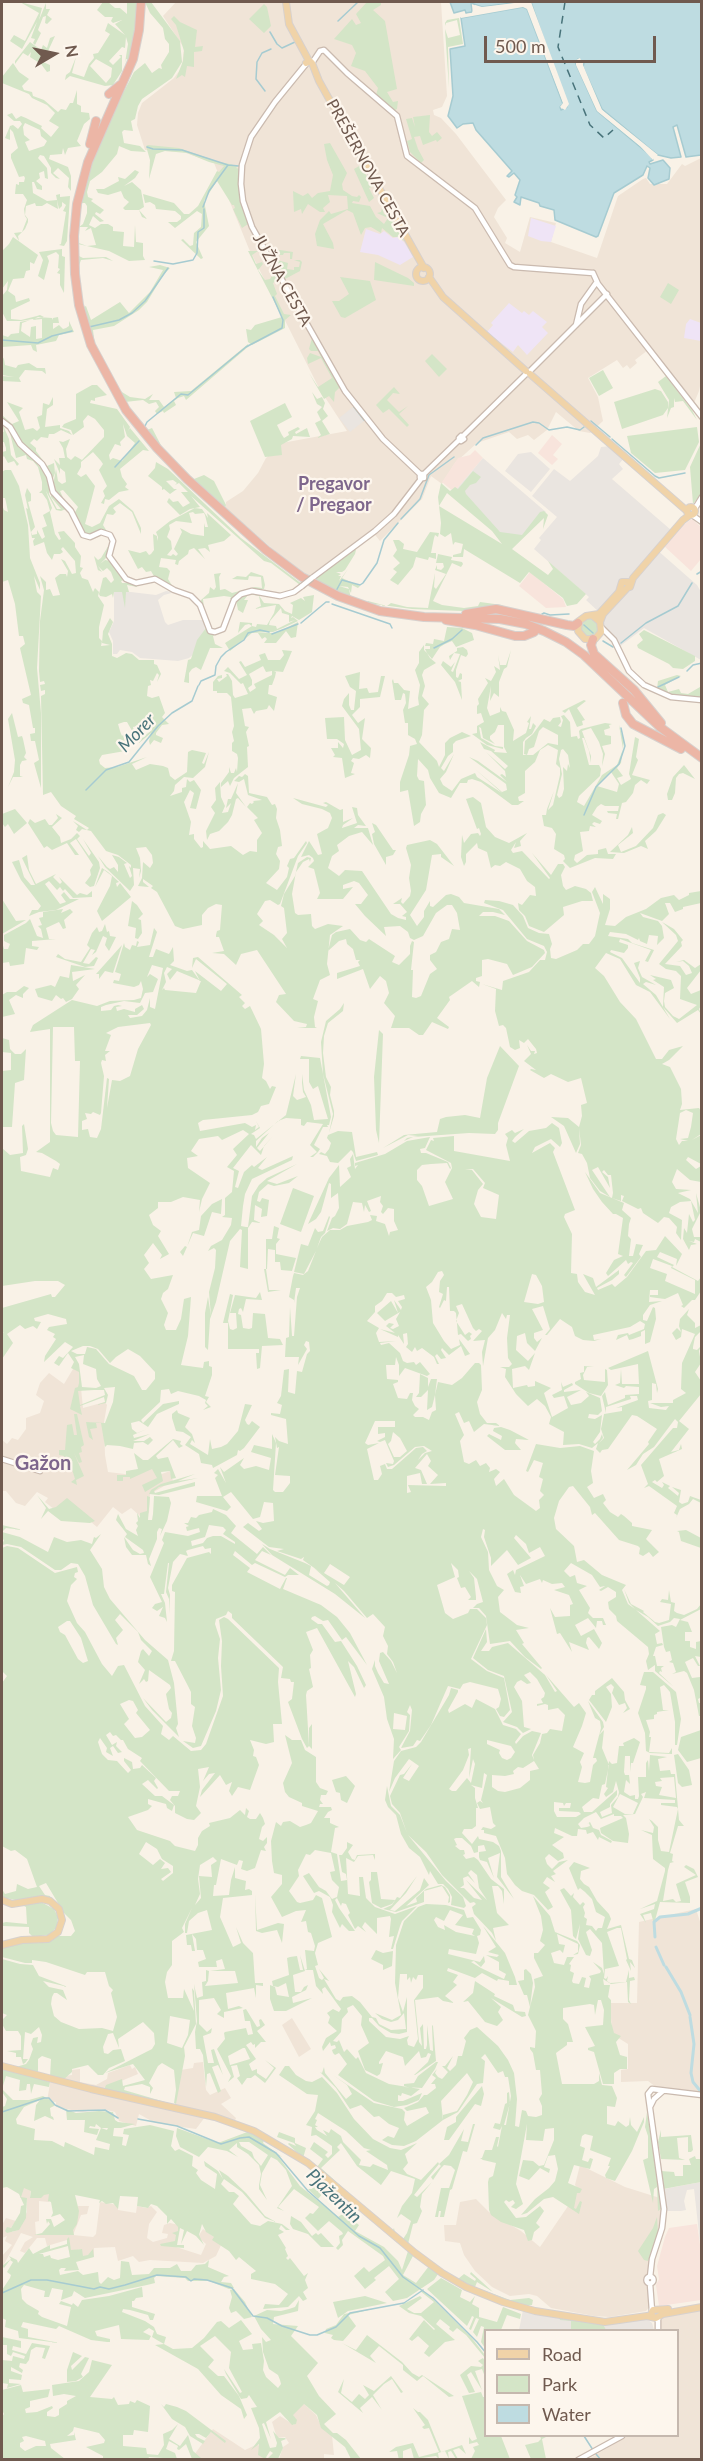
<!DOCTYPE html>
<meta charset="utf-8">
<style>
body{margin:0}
#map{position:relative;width:703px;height:2461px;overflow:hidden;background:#f9f2e7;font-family:Lato,sans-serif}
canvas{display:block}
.frame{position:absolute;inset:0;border:3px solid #705a4f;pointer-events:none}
.legend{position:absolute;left:484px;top:2329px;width:195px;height:108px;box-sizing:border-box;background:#fdf6ed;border:2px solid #c5b8ae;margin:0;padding:8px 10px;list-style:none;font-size:18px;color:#705a4f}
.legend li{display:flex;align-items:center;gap:12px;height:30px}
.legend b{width:30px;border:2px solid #c5b8ae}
.north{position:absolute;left:24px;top:24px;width:60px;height:60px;-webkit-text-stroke:4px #fdf6ed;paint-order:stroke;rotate:81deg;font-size:16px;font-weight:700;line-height:24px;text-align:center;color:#705a4f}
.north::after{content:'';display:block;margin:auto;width:21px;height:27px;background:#705a4f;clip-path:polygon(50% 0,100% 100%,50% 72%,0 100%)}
.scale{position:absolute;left:484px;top:36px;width:172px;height:27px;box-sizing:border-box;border:3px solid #705a4f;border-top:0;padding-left:8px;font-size:18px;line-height:21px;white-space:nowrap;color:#705a4f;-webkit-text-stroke:4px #fdf6ed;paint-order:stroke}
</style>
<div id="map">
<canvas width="703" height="2461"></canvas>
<div class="frame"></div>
<ul class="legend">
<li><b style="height:8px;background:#f0d3a8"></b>Road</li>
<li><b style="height:16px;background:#d4e5c7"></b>Park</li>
<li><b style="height:16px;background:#bedce1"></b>Water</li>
</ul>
<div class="north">N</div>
<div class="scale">500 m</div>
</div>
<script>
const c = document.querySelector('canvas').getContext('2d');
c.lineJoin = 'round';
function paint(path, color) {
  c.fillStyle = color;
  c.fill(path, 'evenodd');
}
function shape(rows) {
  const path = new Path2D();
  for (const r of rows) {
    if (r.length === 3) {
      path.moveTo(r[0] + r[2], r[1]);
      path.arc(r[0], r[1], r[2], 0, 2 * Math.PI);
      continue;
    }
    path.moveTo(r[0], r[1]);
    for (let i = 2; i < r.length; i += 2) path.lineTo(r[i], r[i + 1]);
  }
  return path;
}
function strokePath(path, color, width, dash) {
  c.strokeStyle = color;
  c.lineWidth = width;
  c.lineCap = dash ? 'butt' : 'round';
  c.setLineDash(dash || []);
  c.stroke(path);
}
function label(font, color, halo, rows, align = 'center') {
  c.font = font + ' Lato,sans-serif';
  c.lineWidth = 4.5;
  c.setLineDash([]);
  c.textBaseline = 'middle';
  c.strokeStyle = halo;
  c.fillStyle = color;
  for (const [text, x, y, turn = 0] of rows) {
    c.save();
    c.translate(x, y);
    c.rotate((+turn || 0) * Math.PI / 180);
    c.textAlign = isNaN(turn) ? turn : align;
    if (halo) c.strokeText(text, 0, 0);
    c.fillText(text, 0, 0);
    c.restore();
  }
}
const residential = shape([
 [176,2,441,2,447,96,442,107,433,110,434,115,441,118,456,134,506,200,498,208,494,217,507,238,505,243,520,252,530,217,556,223,551,242,597,258,618,196,643,179,646,178,650,184,667,184,682,164,685,166,701,158,702,376,699,391,694,403,691,405,648,350,635,360,637,363,630,369,627,365,623,368,617,360,588,378,598,397,603,421,590,433,579,431,556,412,547,430,534,440,528,435,517,439,509,432,477,443,455,463,442,484,431,476,422,499,380,541,372,531,309,576,283,558,226,508,226,502,243,491,258,473,266,458,282,443,347,431,319,388,249,249,214,163,183,152,145,150,137,125,138,113,142,103,174,78,182,67,184,48,163,16],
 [79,1368,83,1408,105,1402,107,1405,104,1422,105,1455,108,1472,133,1475,155,1467,159,1475,170,1471,173,1481,150,1494,149,1513,140,1516,131,1508,122,1514,113,1507,97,1527,67,1502,55,1510,45,1502,48,1498,37,1492,25,1506,16,1503,6,1491,2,1491,3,1476,2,1440,7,1444,12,1438,18,1440,26,1429,26,1418,40,1413,44,1401,36,1395,40,1383,49,1373,64,1384,73,1369],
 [696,1909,702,1928,701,2094,656,2087,648,2081,621,2082,621,2070,628,2069,628,2044,612,2034,610,2003,637,2003,639,1922],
 [292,2018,311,2049,299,2057,282,2025],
 [203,2062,206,2090,210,2095,225,2088,231,2098,221,2104,236,2118,233,2126,205,2117,196,2129,155,2123,139,2114,136,2126,119,2121,115,2112,103,2109,82,2112,56,2107,56,2102,47,2101,51,2078,72,2075,72,2070,80,2069,80,2082,96,2085,107,2079,108,2073,130,2065,132,2069,135,2067,138,2074,102,2089,175,2106,181,2070,193,2068,194,2063],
 [580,2165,625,2187,660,2198,662,2216,647,2277,651,2305,646,2311,610,2317,594,2316,551,2308,537,2296,529,2294,510,2296,492,2287,475,2271,464,2255,460,2243,445,2241,444,2225,456,2225,460,2202,476,2199,489,2212,521,2231,540,2247,579,2190,575,2185],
 [21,2187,31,2189,30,2197,42,2190,49,2191,49,2202,39,2201,39,2221,35,2222,36,2235,67,2235,75,2227,78,2206,89,2206,87,2214,81,2215,73,2235,93,2237,96,2234,100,2202,118,2205,118,2210,136,2213,137,2206,146,2208,151,2206,157,2212,149,2224,147,2238,153,2242,167,2238,168,2234,162,2233,164,2225,170,2223,179,2225,176,2247,201,2255,206,2244,198,2237,203,2229,222,2243,216,2256,203,2263,150,2260,139,2262,133,2256,118,2261,115,2247,94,2248,94,2256,82,2258,81,2249,69,2251,67,2240,47,2246,45,2238,37,2238,25,2253,20,2251,25,2242,33,2237,21,2233,2,2268,2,2256,12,2245,5,2241,7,2236,2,2238,2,2225,6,2218,16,2221,10,2229,12,2232,18,2230,27,2212,27,2199,20,2198],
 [701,2310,701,2459,587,2460,628,2436,678,2436,678,2330,661,2330,659,2318],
 [303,2403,316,2415,321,2426,332,2435,334,2455,324,2454,324,2459,279,2459,283,2447,289,2443,285,2437,277,2438,272,2422,280,2416,294,2425,296,2420,292,2415],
 [213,2429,245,2450,258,2444,264,2456,269,2459,200,2459,194,2455]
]);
const commercial = shape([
 [552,435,562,444,553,455,558,459,552,465,538,453],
 [475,450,483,458,454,492,442,482,458,458,470,455],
 [692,519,701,527,701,559,691,571,664,546,680,527],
 [530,572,563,599,566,607,546,608,519,586],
 [697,2224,701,2251,701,2300,659,2306,656,2285,659,2279,657,2266,665,2237,669,2228]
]);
const industrial = shape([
 [353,407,364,421,350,432,339,418],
 [612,446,625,457,619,464,623,469,612,479,671,530,656,549,697,585,701,592,701,660,644,628,619,647,604,629,600,613,586,600,589,597,534,549,541,540,539,538,557,517,532,496,554,469,570,481,598,456,601,447],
 [531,452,550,469,531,492,505,471,518,454],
 [483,458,546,512,514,545,454,492],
 [114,590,156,595,166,591,175,592,164,595,158,600,165,622,168,625,183,620,204,620,205,630,195,653,189,658,178,661,140,658,132,652,120,650,117,654,113,654,113,641,109,632,114,621],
 [701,2182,702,2182,701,2251,694,2189,687,2190,684,2201,686,2210,681,2211,667,2211,664,2189],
 [523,2310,614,2324,647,2319,652,2323,654,2330,519,2330]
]);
const education = shape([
 [531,218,556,226,551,242,541,241,528,236],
 [366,229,380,234,384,231,393,238,398,237,404,242,413,257,400,265,378,255,360,252],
 [509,303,522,313,524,311,529,315,533,311,547,322,542,327,548,333,527,355,518,345,513,352,487,332,493,325,491,323],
 [690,319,701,323,701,341,684,338,686,324]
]);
const green = shape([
 [20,2,42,8,39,20,46,3,46,9,50,9,47,15,52,19,47,24,45,23,46,16,43,17,38,30,41,33,35,45,33,43,35,39,31,38,37,22,22,49,10,41,14,35,25,41,39,13],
 [103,2,108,2,115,8,120,8,127,14,127,2,139,2,130,60,126,59,125,63,128,44,126,37,125,48,122,47,109,61,113,65,121,57,119,55,122,55,122,71,113,85,105,86,70,76,65,80,66,75,70,72,76,57,72,73,84,77,89,64,94,58,93,54,98,53,110,34,105,31,108,23,125,35,115,24,122,20,113,23,111,21,113,17,105,17,97,10],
 [96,59,112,68,111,77,106,83,90,66],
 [145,2,151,2,180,41,182,62,172,78,142,99,138,106,135,119,131,121,133,131,124,130,122,132,124,143,140,146,146,152,131,151,119,146,117,154,102,172,90,181,87,192,88,197,93,199,91,201,104,210,100,214,96,212,95,214,104,221,100,222,93,216,89,225,95,228,101,224,108,224,113,227,113,231,124,232,123,246,134,247,135,225,136,242,143,243,143,256,145,260,129,261,109,251,78,244,79,248,77,250,77,255,83,258,106,257,113,261,103,258,81,260,77,271,76,242,87,246,96,245,91,228,85,231,88,227,79,227,83,224,87,213,87,206,85,203,82,203,79,223,76,224,85,176,97,143,134,72,145,63,152,73,159,68,162,69,161,65,169,52,169,44,165,39,163,28,150,13],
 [367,2,381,2,381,5,373,10,385,21,397,89,387,92,393,102,398,101,397,109,393,111,376,95,378,88,365,71,351,66,356,53,352,45,334,39,352,19,356,25,361,23,356,14],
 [264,4,267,7,271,26,264,33,249,19],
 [174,16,180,22,197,30,195,47,203,46,202,51,194,52,194,67,187,66,185,77,182,75,176,79,183,61,184,51,176,25,171,19],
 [459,18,463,44,448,47,449,88,445,29,448,38,460,35,457,20,446,23,446,26,445,23,447,20],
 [55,36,43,62,50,65,50,71,47,72,41,64,30,57,31,52,28,56,23,53,15,64,15,61,30,42,41,50,43,45,47,48,50,38],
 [13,63,19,72,29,79,22,86,24,90,32,92,33,96,44,100,58,112,61,109,66,110,70,103,73,103,77,90,77,104,81,106,81,112,89,113,90,119,84,124,77,141,81,146,68,148,65,155,63,148,62,154,50,155,49,159,68,167,71,176,71,191,68,187,69,178,58,168,53,173,60,179,56,178,51,173,51,168,44,156,40,155,38,158,47,168,48,179,45,178,44,171,39,173,40,178,36,181,42,186,42,190,37,189,34,182,32,182,33,193,47,201,57,200,56,195,60,194,60,197,70,196,67,241,64,246,59,245,61,244,66,212,63,211,66,205,62,202,62,206,59,209,57,200,58,209,47,203,42,206,36,206,35,203,26,206,25,215,28,219,28,222,25,229,18,236,19,241,14,233,22,232,27,219,25,216,24,209,27,200,23,194,15,194,16,184,19,185,19,182,24,182,25,178,24,176,19,177,11,158,11,154,18,148,13,132,10,129,10,140,5,138,10,126,13,125,18,129,22,124,20,121,14,121,7,115,12,113,16,119,21,116,26,118,42,126,41,128,51,137,59,127,49,121,55,113,47,105,32,98,29,94,2,83,2,77],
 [25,123,40,130,41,136,47,141,44,146,29,151,25,142,30,140,24,135,23,127],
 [430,115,429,132,432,136,437,132,442,138,437,142,436,140,423,145,420,136,414,137,418,149,424,160,421,163,410,152,407,141,412,139,406,119,412,118,415,127,413,117],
 [330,143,347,173,342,184,343,190,352,196,357,197,359,195,361,197,359,202,353,201,352,203,370,206,376,217,384,224,388,218,377,213,381,212,382,208,384,214,390,217,404,241,398,237,393,237,382,228,381,233,371,227,365,228,361,235,353,213,347,210,323,224,333,243,334,249,317,246,315,234,320,220,329,211,331,214,348,209,347,196,328,195,330,202,323,208,325,212,320,212,308,204,302,214,301,209,294,212,293,191,303,196,308,193,312,198,318,193,330,191,333,175,327,160,324,144],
 [148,145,179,148,216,161,238,166,236,168,240,169,240,194,248,224,242,228,233,209,235,208,234,205,232,205,217,181,204,201,209,226,196,242,203,258,201,259,181,240,183,239,190,246,193,245,194,233,201,227,202,214,197,211,175,228,168,222,177,222,181,219,181,216,175,211,156,209,155,205,150,202,145,203,143,194,174,203,184,214,189,214,198,206,217,171,219,172,224,166,209,162,187,153,165,151,156,154,149,179,150,160,146,146],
 [361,165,372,187,369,188,374,198,369,202,354,169],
 [135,170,139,172,135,178,124,186,132,182,141,190,144,207,139,210,147,219,142,217,139,210,125,210,123,208,129,202,124,198,121,191,108,195,98,193,96,189,104,189,119,181,118,177,125,179],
 [13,237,38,255,34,264,30,262,30,270,26,271,24,278,13,279,10,286,8,291,15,296,16,302,29,298,30,301,11,310,11,319,21,320,37,316,40,315,44,317,21,321,7,321,2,312,2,296,7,290,8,281,2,289,2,251,9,244],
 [62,249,62,256,65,257,64,293,60,285,60,274,57,273,60,269,58,268,59,255,56,252,47,256,49,261,44,280,38,276,43,260,39,252],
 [280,250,293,252,292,259,290,259,290,253,284,253,283,255,278,255,277,260,288,263,287,269,294,270,294,267,299,267,300,262,294,260,300,260,302,262,300,271,285,279,271,253],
 [248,251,258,251,252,255,256,264,262,262,263,264,258,270,265,280,270,279,275,272,279,279,273,283,277,294,275,296,284,314,291,315,285,320,285,328,252,345,248,342,246,329,251,330,255,325,282,317],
 [375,262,408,278,414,283,414,286,374,280],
 [160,265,170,268,164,274,147,302,139,310,114,326,93,330,95,347,82,308,86,306,91,320,120,302,129,313,150,292,163,270,149,267],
 [340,277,370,281,376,300,345,318,341,317,332,301,339,301,349,294],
 [668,283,679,290,671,304,660,297],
 [58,317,59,323,53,323,53,329,59,325,63,329,66,328,69,326,69,321,74,332,59,335,56,341,36,345,37,352,33,350,31,345,2,347,2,335,8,337,11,334,19,333,20,322,30,320,22,323,21,331,30,337,31,327,36,326,36,339,42,338,42,319,32,320,38,317,52,318,52,320,53,318],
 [312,338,340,387,335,392,334,402,329,396,324,399,309,373,318,387,332,378,321,358,308,364,307,358,310,353,321,357,318,351,311,351,309,349],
 [248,344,249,346,186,400,184,396,178,398,174,401,176,405,164,413,163,411,157,414,155,411,159,407,156,402,149,404,143,400,125,402,147,430,152,428,163,449,190,478,194,479,204,475,214,481,226,505,225,509,233,519,158,447,116,392,117,389,130,397,145,399,153,394,149,400,159,400,164,407,176,398,174,392,191,391],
 [432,354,447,369,439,377,425,361],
 [2,356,4,359,5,365,16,368,18,365,29,363,37,368,45,368,46,374,42,371,25,370,19,378,21,382,2,381,2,376,14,377,2,375],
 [603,370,613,388,599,396,589,378],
 [666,376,692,410,697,420,683,401,675,402,674,398,674,407,671,408,667,418,669,400,658,382],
 [92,385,97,385,107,395,95,398,95,401,91,400,90,403,117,409,130,427,128,431,130,428,149,451,143,450,120,469,122,477,127,484,125,487,129,490,119,492,109,500,105,499,104,504,101,503,105,496,103,491,107,486,99,470,103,464,101,461,93,452,81,462,81,467,77,474,81,477,86,474,95,486,85,524,92,527,100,523,109,506,119,499,133,511,141,528,141,534,132,512,120,503,113,508,116,512,113,515,107,514,103,525,108,533,85,534,74,514,78,507,63,490,60,491,64,500,73,508,71,510,56,495,53,485,56,469,58,481,62,484,66,482,65,472,60,468,60,474,54,459,60,465,59,458,65,458,63,448,59,441,63,442,70,439,66,449,67,457,71,460,75,456,82,460,104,437,104,430,95,419,88,415,83,421,84,427,73,435,71,430,62,427,64,424,76,419,76,394],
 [123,424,127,436,135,443,122,461,113,458,110,460,109,455,115,444,121,446,120,442,125,437],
 [394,387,400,394,393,393,387,400,399,412,408,406,399,414,409,425,407,427,389,409,383,413,376,405],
 [655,389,661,391,668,402,668,408,663,415,622,429,614,402],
 [312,392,317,399,322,397,325,403,323,409,328,416,322,421,330,434,317,438,321,435,315,423,321,420,317,412,322,407,317,404],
 [53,397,53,405,47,409,45,427,60,425,60,428,69,431,72,435,61,430,54,434,49,434,48,438,41,437,37,441,34,439,30,443,36,448,36,451,47,466,54,463,55,473,52,481,43,463,20,442,10,424,2,419,2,415,12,424,19,421,7,402,23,408,19,412,25,430,33,428,37,431,40,428,37,417,42,415,43,403,49,405],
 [285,403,292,417,277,425,282,435,284,438,289,435,288,432,298,427,300,429,295,432,296,434,307,428,310,437,293,436,292,439,281,445,282,455,265,457,250,421],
 [2,423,9,439,11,455,19,464,17,466,14,461,8,463,4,456,2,458,2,452,6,451,6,448,4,442,2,442,4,448,2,444,2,431,4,432],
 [697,427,699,442,685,470,655,473,631,453,627,436],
 [9,429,47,476,50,489,49,490,49,494,57,509,61,509,51,497,51,490,54,498,70,513,66,509,61,511,56,510,46,491,52,508,50,512,55,534,59,540,61,539,58,532,64,531,75,543,75,547,81,556,80,567,83,568,80,573,82,578,88,580,93,592,95,588,99,592,98,596,104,605,99,627,99,638,102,641,101,646,110,645,102,643,103,631,110,618,113,622,108,634,112,644,112,656,117,658,126,653,132,654,139,660,154,660,154,664,157,665,161,674,157,682,159,675,157,673,153,681,150,680,151,685,148,686,147,696,152,698,159,696,165,713,162,717,169,724,162,725,156,733,156,735,163,738,161,743,154,740,150,745,149,741,151,733,139,743,138,741,152,730,151,727,147,724,133,727,135,736,127,722,124,722,118,724,120,731,122,736,126,732,131,740,132,739,131,743,125,744,125,751,102,755,99,760,100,764,105,768,117,767,147,757,132,764,136,770,150,764,163,766,168,768,170,776,175,780,187,772,188,752,192,750,206,753,202,763,204,764,209,752,205,767,193,778,184,777,175,785,174,791,170,796,182,792,182,788,186,787,187,779,190,782,194,780,201,790,196,809,190,808,194,793,190,790,184,802,191,822,189,835,194,834,194,839,201,848,203,847,203,841,210,849,231,846,243,855,250,851,257,852,257,840,262,833,254,820,258,818,247,807,250,803,252,804,254,802,253,801,262,800,248,795,244,779,239,782,234,781,239,776,242,777,245,774,248,776,249,793,267,797,272,805,275,804,277,809,276,818,280,830,282,846,278,847,276,854,280,861,279,869,266,883,277,890,287,877,289,868,287,866,290,859,294,858,306,841,307,843,298,856,280,904,278,905,270,900,265,901,257,914,263,921,259,925,274,935,287,948,282,939,287,933,284,908,281,906,284,894,295,876,298,863,307,857,311,858,310,862,309,859,303,862,296,872,292,894,295,913,298,915,311,914,312,926,315,929,328,924,343,926,330,935,327,964,330,975,320,980,313,999,318,1001,314,1017,315,1027,317,1028,297,1028,306,1027,307,1024,294,1021,276,1002,279,995,286,994,257,950,241,954,236,965,224,954,212,953,224,951,219,937,216,937,216,935,217,931,220,930,222,905,216,904,208,908,202,915,202,925,183,929,175,926,157,892,151,888,153,886,143,879,143,882,149,887,138,886,142,878,143,862,150,868,153,863,152,855,146,847,136,848,140,858,141,871,139,878,140,869,133,868,134,885,130,891,105,867,98,856,107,867,110,869,114,867,118,872,118,865,112,855,119,857,127,863,124,864,130,878,132,876,129,866,131,868,131,865,118,855,106,851,91,831,82,829,79,832,76,830,78,826,73,821,87,830,89,828,74,819,76,816,61,806,51,792,43,795,41,696,45,694,45,690,41,691,40,685,45,684,44,681,40,682,39,671,40,621,44,590,40,576,46,582,46,590,50,589,53,596,60,595,55,578,60,574,66,574,67,577,68,571,61,559,65,561,72,574,76,573,75,561,63,547,61,549,63,552,60,554,54,554,52,560,47,553,44,542,34,546,33,541,35,538,32,538,26,508,28,509,25,495,27,488,31,494,31,501,28,502,35,527,31,532,32,535,37,534,37,530,42,539,45,537,42,528,47,526,43,515,50,511,47,500,42,493,39,493,42,490,42,482,38,467,33,461,27,459,26,455,16,458],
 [701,443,701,494,693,504,690,467],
 [156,462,168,469,241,538,302,584,300,585,271,563,264,561,191,496,200,507,190,509,180,515,167,502,169,498,173,502,178,501,183,507,190,503,181,492,188,492,179,483,175,485,177,483,173,480,166,481,174,489,177,489,170,494,164,489,162,490,162,487,148,476,155,468],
 [5,470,11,470,19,486,28,525,30,558,40,583,40,590,34,576,37,592,41,596,37,668,41,713,41,788,34,763,39,760,35,741,31,741,30,734,35,733,35,728,33,728,29,705,23,703,22,699,31,695,20,648,25,644,23,636,19,636,15,604,8,580,2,582,2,505,4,510,8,512,6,502,5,498,2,498,2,472],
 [473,471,481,477,476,483,470,485,465,491,466,494,500,532,522,535,540,512,544,511,548,515,543,529,544,518,512,549,548,575,553,569,548,561,586,594,577,604,567,606,563,598,529,572,520,583,464,549,463,557,453,557,453,555,461,553,463,544,455,542,453,545,451,533,445,537,440,534,441,523,438,497,441,483,450,491,455,487,458,489],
 [447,493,492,531,502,544,439,506],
 [195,508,202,509,208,518,207,513,231,535,224,541,208,545,210,552,205,548,198,549,205,559,194,548,189,550,188,554,179,561,178,565,175,564,176,560,161,558,159,567,167,568,170,571,168,579,173,587,155,578,151,571,146,572,142,567,138,569,128,550,140,553,146,551,149,555,151,554,154,550,153,534,157,536,157,541,158,537,156,532,170,521],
 [193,512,195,514,204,513,205,515,208,527,205,527,204,523,204,536,191,534,180,528,182,532,174,549,178,554,176,556,173,554,171,556,167,555,172,549,171,541,167,537,170,529,169,525,176,521,192,523,189,513],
 [430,532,439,533,438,537,435,535,434,538,431,553,436,553,436,559,429,557,428,560,416,557,413,567,398,585,390,580,397,572,393,569,400,563,393,556,397,550,393,540,399,540,404,544,403,549,417,552],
 [110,543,106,558,100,564,105,560,111,561,124,580,121,581,122,583,126,583,126,581,137,584,137,587,127,585,129,592,126,592,125,608,122,592,114,592,113,598,112,594,106,597,100,596,99,594,103,578,106,577,111,583,114,580,111,572,107,568,103,571,98,566,102,572,98,570,99,574,94,556,98,560,101,558],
 [353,550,356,550,355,554,345,570,342,572,336,572,341,574,338,576,341,576,339,581,348,569,342,578,360,586,358,588,352,585,351,593,348,587,339,586,349,589,351,599,313,581],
 [438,554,452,557,451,560,462,562,463,564,461,567,452,563,433,601,442,605,464,608,478,606,480,602,502,605,505,608,488,606,462,611,412,609,367,603,368,601,387,606,391,603,407,607,428,608,435,573,434,587,436,589,446,574,435,570,437,565,437,569,441,570,444,567,443,563,436,563],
 [251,572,263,576,265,585,264,589,246,590,236,594,233,600,230,599,231,597,224,596,203,599,204,609,200,603,201,600,209,593,210,587,214,590,216,587,214,574,221,573,219,577,220,590,225,589,232,593,255,587,262,588,261,577,249,576,248,580,232,579,237,576,246,577],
 [251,593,258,594,264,603,279,604,285,611,292,614,293,605,290,603,301,598,305,601,303,597,314,595,312,612,299,620,292,616,291,618,293,617,298,621,283,628,273,632,252,633,230,651,225,643,252,626,249,624,245,625,238,633,240,622,252,623,252,626,256,627,257,624,267,625,274,613,276,605,254,609,261,606,259,596,254,595,248,595,244,600,248,600,243,613,238,610,236,600,241,595],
 [281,608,282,613,289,615,289,622,295,620,277,629,276,626,269,625,270,621],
 [590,627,9],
 [298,622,296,637,291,638,286,631,276,643,264,643,267,639,265,637,262,639,258,633,276,633],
 [447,627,462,628,472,633,474,640,456,647,452,641,445,644,440,647,432,659,427,653,430,658,436,663,424,670,422,675,425,686,422,696,429,704,424,710,422,735,419,742,437,761,439,767,445,755,445,743,450,738,462,732,471,736,456,741,453,744,453,752,448,756,441,768,444,771,454,754,446,772,440,779,443,785,452,791,461,779,475,773,477,777,502,793,475,769,502,792,507,790,506,784,469,757,478,761,507,782,500,775,502,774,506,777,505,771,486,752,505,769,508,766,491,751,484,749,480,742,495,750,494,752,507,753,504,747,504,725,498,725,495,732,490,736,490,739,495,744,483,738,481,728,479,727,481,738,495,746,503,747,503,749,487,745,472,734,477,733,477,726,484,722,481,713,477,714,477,706,479,704,478,699,488,683,485,678,491,681,496,672,494,666,500,670,498,655,500,665,506,665,511,650,507,667,504,669,499,682,499,697,494,693,490,701,491,686,487,708,490,716,500,712,500,707,502,711,506,712,514,730,513,741,526,733,529,723,527,722,531,716,529,729,531,729,533,723,536,726,532,734,526,738,523,742,523,755,533,755,548,743,558,745,558,735,543,727,539,731,534,747,529,749,527,755,524,754,525,741,533,734,544,719,550,722,553,718,560,717,561,722,558,726,561,727,563,720,561,716,564,715,570,722,571,737,577,736,578,739,580,738,579,731,581,729,605,723,612,724,609,725,610,728,604,730,605,735,611,736,611,744,602,746,605,754,602,766,603,754,599,742,591,728,582,731,591,756,591,763,589,751,584,738,582,738,589,765,599,765,601,769,600,776,579,796,577,802,584,806,602,775,617,765,623,749,619,725,624,741,621,763,617,768,623,776,617,778,621,785,631,779,629,774,635,737,639,739,636,757,638,760,632,775,650,780,647,784,641,780,635,785,633,793,626,802,622,803,618,819,616,819,617,814,608,813,607,811,618,811,619,806,605,806,601,804,597,807,592,815,602,821,600,824,594,822,592,824,596,827,590,826,589,831,580,832,583,851,575,855,574,860,577,863,587,855,598,854,598,850,606,848,608,854,616,854,613,859,595,858,570,868,563,861,565,859,564,855,554,849,556,834,552,828,544,826,542,815,546,815,547,809,554,791,548,810,553,805,560,775,560,768,556,764,558,750,548,745,540,750,535,762,525,771,525,793,518,797,519,801,524,801,518,805,512,805,481,782,472,779,468,780,467,783,460,783,451,798,439,793,430,778,428,770,418,759,417,776,419,780,424,781,426,805,421,814,420,822,414,826,408,790,400,792,400,782,409,755,410,746,417,744,415,739,408,735,408,723,405,723,403,710,406,703,405,694,403,693,401,700,395,700,392,681,393,679,394,683,398,683,404,690,410,691,408,709,419,705,418,698,420,685,415,670,419,663,419,652,424,645,424,650,427,653,425,649,430,649,430,646,425,646,426,643,433,644,434,639,444,641],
 [563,749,568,755,570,768,568,764,567,771,563,767,564,789,562,796,559,798,557,795,562,774,559,759,561,750],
 [611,772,619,784,617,792,597,786],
 [206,628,216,634,224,630,213,636,215,644,223,648,210,648,201,670,196,667,192,669,189,673,189,683,184,682,188,660,191,659,197,640],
 [644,630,695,656,695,661,683,669,673,668,669,664,638,648,637,645,643,640,639,634],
 [463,647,467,650,468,654,466,657,461,655,456,670,456,677,458,678,460,673,462,674,462,679,458,681,461,682,462,700,455,682,441,665,443,661,451,667,455,662,451,671,453,672,460,654,454,653,450,660,449,656,457,651,457,648],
 [282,650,292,651,283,672,274,671,276,672,275,677,272,685,269,685,268,694,277,697,274,711,269,705,267,709,256,711,254,714,251,708,242,709,245,726,249,727,246,732,249,746,247,747,248,767,234,778,230,786,228,781,221,787,221,783,229,772,229,767,231,773,234,773,236,768,237,772,238,758,237,754,232,751,232,743,234,741,232,732,234,726,231,697,227,693,217,693,217,691,213,691,213,682,218,676,222,675,222,678,217,679,219,682,227,676,226,674,228,674,232,681,233,695,235,698,248,694,243,683,241,684,230,673,224,671,228,667,239,679,247,675,239,662,241,661,245,667,261,660,259,655,265,653,268,660,280,660,284,655],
 [263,666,266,672,272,671,272,675,254,684,256,688,250,692,248,688,252,685,252,680,249,674],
 [360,672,359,689,367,688,369,693,378,692,381,676,385,676,380,697,360,699,360,707,352,715,358,723,365,718,362,739,371,748,370,758,366,755,359,759,353,758,351,761,354,763,351,773,355,774,345,778,342,758,333,757,335,755,331,748,338,748,338,742,343,748,344,744,337,739,327,739,325,718,344,717,345,740,352,755,361,750,359,729,342,706,344,699,349,693,349,705,351,710,354,710,356,691,350,687,345,676],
 [677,675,681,676,665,685,668,692,679,689,681,693,688,694,700,687,701,682,701,698,678,696,657,689,658,681],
 [584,700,586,701,577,708,585,720,582,721,583,725,577,727,569,709,565,713,562,711],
 [12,713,18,737,22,736,23,739,26,753,24,757,27,760,22,761,20,765,20,776,23,777,13,777,8,787,14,772,15,760,8,719],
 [684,765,695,779,683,773,679,774,676,778,675,793,672,800,668,800,667,794,673,777],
 [220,782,221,797,225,806,222,813,228,812,231,803,226,808,228,799,231,799,238,783,236,793,246,807,238,798,236,799,232,815,228,822,219,831,210,834,207,840,206,831,215,813,211,807,216,800,215,788],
 [473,797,481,803,486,827,495,837,509,843,527,833,520,841,521,846,514,848,516,842,511,850,513,853,522,851,549,879,550,878,532,853,551,875,558,864,563,864,565,867,561,875,563,886,566,890,575,886,586,889,591,893,593,901,582,901,563,907,564,915,544,932,529,926,525,916,519,910,518,903,522,905,530,895,536,896,535,887,527,881,520,869,506,862,500,866,495,865,491,868,487,852,478,848,477,843,466,854,466,862,464,866,461,857,462,835,464,843,471,834,478,833,480,836,481,834,479,828,477,829,466,799],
 [293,798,326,807,328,805,323,803,326,802,340,810,343,809,343,822,353,818,343,825,342,828,357,823,352,807,357,808,358,815,366,826,358,825,354,828,368,828,373,845,362,832,349,836,337,845,339,851,332,856,328,868,339,876,345,870,362,871,391,914,398,918,406,920,406,917,402,916,407,912,400,904,393,904,402,898,401,902,403,904,410,896,411,891,409,878,411,865,406,848,407,845,430,840,437,844,454,866,441,857,441,854,432,855,426,890,410,915,417,926,424,917,424,911,430,901,430,906,433,907,446,895,451,894,459,897,464,903,499,909,505,915,493,912,483,912,479,916,495,916,509,921,527,941,544,950,545,953,532,967,513,975,507,964,488,959,482,960,482,976,476,978,476,981,480,982,479,987,472,981,449,997,450,1000,437,1018,449,1027,448,1029,432,1022,423,1035,419,1035,409,1028,391,1028,395,1016,384,1003,389,993,386,981,380,976,370,989,363,969,337,979,337,973,360,966,358,962,360,960,356,960,353,949,347,944,346,939,339,941,328,951,332,935,336,932,350,929,360,940,366,942,369,939,395,956,392,962,399,965,410,954,410,946,412,941,414,942,411,970,413,970,412,997,416,998,421,996,430,974,437,969,430,960,430,955,436,952,441,942,449,939,452,929,460,930,457,913,452,905,447,905,436,913,423,936,414,940,410,938,408,932,400,926,384,927,386,936,365,916,355,904,361,904,368,895,359,883,354,881,343,885,343,889,353,887,343,899,317,899,320,893,314,869,308,867,314,861,313,858,309,855,301,857,309,841,318,855,322,854,317,834,328,828,332,818,330,813,322,809,302,804],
 [15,809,27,823,14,834,8,824,5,827,2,823,2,814],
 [663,813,666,815,656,831,645,841,648,849,641,846,624,853,610,852,628,835,632,827,633,833,618,845,621,852,636,846,653,828,658,815],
 [56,814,62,818,52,827,60,837,61,843,71,839,77,833,80,836,77,839,89,856,91,853,83,839,99,862,100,868,94,886,90,887,85,883,91,875,90,870,93,865,76,839,70,843,79,855,75,855,67,843,52,850,47,846,44,848,28,823,30,819,35,823,45,819,49,825,52,825,58,818],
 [372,823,376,825,393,850,396,850,393,855,386,857,386,865,374,844,372,834,375,832],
 [27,855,29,870,36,884,56,874,53,877,60,884,62,882,59,877,77,895,80,893,87,895,92,891,92,897,73,898,65,889,63,891,60,887,57,890,49,881,45,884,60,904,66,902,61,895,64,892,70,899,79,899,56,910,39,912,29,916,32,910,38,910,41,906,21,880,12,862,19,860,24,877,31,885,35,885,22,858],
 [102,868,108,872,119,882,116,883,117,887,120,883,131,897,102,921,97,911,110,886,112,876,104,870,95,887],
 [595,887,603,904,603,894,610,899,610,909,605,925,615,926,626,917,646,909,661,898,674,895,679,900,689,895,689,893,701,891,701,903,683,907,683,909,675,912,670,903,665,903,669,914,662,921,640,913,643,917,658,921,662,926,664,938,657,945,658,936,649,935,647,944,640,941,639,938,638,940,626,934,610,932,608,936,628,939,632,943,654,950,648,962,645,961,651,950,620,939,619,942,628,945,628,948,624,953,611,950,610,952,622,958,640,983,640,978,634,963,640,961,638,968,642,977,656,985,646,982,643,984,656,995,670,1019,650,992,636,985,620,959,606,953,595,968,604,976,620,1002,636,1019,656,1059,662,1059,669,1050,683,1046,669,1060,662,1064,670,1067,681,1089,682,1104,680,1110,699,1108,701,1111,701,1134,692,1140,701,1135,701,1164,688,1157,686,1160,696,1169,701,1166,701,1182,690,1180,677,1169,672,1182,676,1189,691,1190,678,1193,690,1199,698,1213,696,1193,701,1211,692,1229,694,1237,701,1237,701,1242,695,1239,694,1242,689,1241,697,1244,691,1245,689,1250,683,1239,684,1228,687,1233,689,1214,693,1222,695,1220,691,1201,680,1202,671,1207,669,1213,682,1220,681,1240,676,1233,677,1227,669,1218,664,1217,658,1223,643,1213,641,1208,638,1209,622,1201,624,1196,621,1195,621,1201,612,1198,613,1193,611,1175,608,1175,604,1170,602,1172,608,1177,610,1188,598,1167,592,1170,610,1197,600,1191,590,1178,587,1163,582,1154,578,1153,581,1145,579,1128,580,1144,576,1153,564,1126,551,1117,568,1118,579,1127,582,1116,581,1105,587,1103,581,1078,568,1082,551,1074,544,1078,530,1070,531,1069,536,1070,524,1061,531,1054,527,1045,531,1051,535,1051,534,1054,537,1053,536,1049,528,1039,524,1043,519,1040,520,1048,515,1050,510,1047,506,1028,503,1025,499,1026,495,1011,496,989,482,984,502,990,503,981,529,972,540,960,545,960,547,952,544,946,527,939,503,910,484,903,485,900,499,901,513,905,523,916,528,928,539,933,549,934,552,944,550,949,551,958,556,959,577,950,583,944,589,944,595,936,600,913,592,892],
 [686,1110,693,1113,691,1127,688,1138,680,1139,688,1141,682,1141,679,1145,676,1139,680,1113],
 [2,899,16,921,26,920,2,934],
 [132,901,137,905,143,914,138,919,141,920,142,933,138,939,135,938,136,928,128,926],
 [63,909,61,913,70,909,73,912,64,920,66,928,63,929,59,922,46,928,49,939,56,939,32,941,32,946,39,947,37,950,26,948,24,964,10,966,9,962,2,963,2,942,4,949,8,949,10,944,4,941,4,935,26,923,30,919,37,936,43,938,41,929,38,926,42,925,39,918,43,917,43,912],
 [662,922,674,929,683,940,681,942,682,946,665,964,680,966,686,975,692,973,689,966,683,961,676,962,684,960,695,968,701,964,701,970,687,988,691,994,701,990,701,1006,699,1009,701,1014,698,1010,677,1023,663,1007,664,987,653,980,656,979,650,975,671,980,674,988,665,993,664,1001,665,1007,673,1016,679,1019,697,1005,680,999,681,976,676,971,666,969,659,964,678,941,676,935],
 [105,924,107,932,109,931,110,936,116,937,109,951,105,945,107,938,103,936,96,952,92,955,95,950,91,949,83,963,89,964,96,957,98,958,94,966,85,967,56,957,58,954,65,959,81,962,90,948,87,945,92,933,97,927,99,932,102,931],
 [154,928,157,932,149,957,153,957,156,949,169,954,173,947,174,961,170,965,187,971,192,970,200,981,195,971,221,991,227,984,196,959,192,968,193,958,198,957,242,995,239,997,245,1003,242,1006,245,1009,250,1006,261,1029,264,1064,262,1078,266,1081,270,1089,272,1086,276,1087,269,1104,261,1106,258,1112,252,1115,203,1120,198,1123,200,1131,245,1123,252,1127,256,1125,255,1130,259,1127,256,1121,260,1128,251,1134,254,1135,256,1139,286,1115,296,1074,293,1096,297,1100,306,1097,303,1092,302,1083,302,1074,304,1090,311,1105,314,1120,328,1119,318,1086,313,1089,309,1082,309,1059,300,1059,301,1056,320,1058,331,1117,329,1125,327,1125,328,1127,323,1127,314,1145,320,1149,318,1152,313,1157,310,1157,317,1152,310,1145,323,1124,307,1122,304,1126,301,1125,301,1119,286,1118,278,1121,256,1141,256,1147,262,1138,269,1133,257,1148,260,1151,273,1136,264,1146,261,1155,251,1145,233,1168,239,1171,235,1187,238,1188,244,1172,252,1165,254,1167,267,1157,258,1168,262,1170,293,1156,292,1160,252,1179,245,1194,243,1206,241,1226,246,1227,248,1227,252,1196,259,1185,267,1178,297,1164,267,1181,277,1184,298,1176,289,1183,274,1186,268,1184,259,1192,257,1201,260,1202,262,1198,269,1200,267,1216,261,1217,262,1209,255,1205,254,1220,261,1223,252,1222,248,1228,248,1269,240,1267,242,1230,240,1229,230,1241,216,1302,210,1319,208,1350,205,1347,205,1313,208,1297,211,1316,209,1292,215,1268,216,1250,214,1248,208,1251,211,1246,222,1240,231,1225,232,1218,222,1217,225,1215,225,1198,232,1192,234,1171,227,1167,237,1155,233,1149,249,1134,243,1130,222,1140,218,1136,199,1139,191,1151,198,1156,187,1158,188,1168,210,1183,202,1199,199,1212,200,1200,183,1197,171,1202,158,1202,158,1208,149,1215,153,1225,161,1231,158,1236,169,1254,160,1259,162,1255,153,1243,144,1255,149,1263,144,1269,151,1279,173,1275,168,1289,163,1293,161,1299,168,1313,164,1325,166,1330,176,1330,181,1319,184,1299,191,1297,188,1336,181,1365,203,1368,204,1362,209,1361,209,1366,212,1367,212,1375,205,1396,209,1397,206,1402,211,1407,203,1410,208,1406,205,1403,206,1400,199,1396,178,1391,171,1394,169,1389,161,1390,160,1402,141,1420,143,1423,163,1404,179,1401,179,1404,157,1414,148,1427,139,1421,131,1423,132,1429,137,1433,147,1429,133,1435,134,1438,150,1434,133,1441,144,1441,150,1437,153,1440,148,1445,143,1442,134,1443,133,1449,120,1446,107,1445,105,1447,101,1423,96,1423,97,1428,90,1429,93,1440,89,1437,86,1422,105,1423,113,1402,115,1387,104,1388,108,1395,106,1403,96,1405,105,1402,104,1397,80,1406,82,1415,70,1409,75,1388,78,1387,79,1383,79,1372,71,1368,74,1362,68,1353,59,1366,54,1363,59,1356,63,1358,73,1347,65,1342,44,1362,45,1356,56,1339,53,1337,55,1334,47,1330,49,1327,67,1324,66,1319,48,1314,34,1318,35,1321,41,1322,37,1329,33,1326,25,1329,20,1325,7,1334,13,1343,2,1359,2,1333,4,1333,2,1332,2,1308,51,1294,52,1297,55,1297,65,1285,58,1281,35,1281,2,1286,2,1148,10,1155,23,1153,22,1126,24,1124,28,1149,26,1155,20,1157,21,1171,50,1177,53,1168,58,1170,60,1164,56,1161,42,1153,36,1152,50,1142,50,1029,30,1032,33,1025,72,1000,97,1006,110,1001,134,1000,141,998,143,989,141,981,139,985,134,987,113,983,114,980,119,981,121,974,115,972,124,943,125,947,130,950,132,945,136,946,137,941,139,942,137,947,150,945],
 [152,965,163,968,155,1009,150,1007,150,998,147,1010,142,1016,130,1018,128,1015,137,1015,144,1009,142,1005,135,1009,135,1012,124,1009,117,1011,116,1007,122,1006,118,1005,114,1006,111,1010,101,1011,101,1007,106,1005,124,1001,140,1003,145,993,153,992,158,979,150,974,147,977],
 [167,967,172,969,167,974,170,980,177,971,201,981,196,993,165,990,164,988,162,990,166,982,164,973],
 [150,1023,151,1025,138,1049,130,1076,120,1081,112,1080,107,1108,109,1079,107,1078,101,1129,97,1138,90,1137,88,1129,82,1130,82,1121,87,1119,85,1113,91,1114,93,1112,100,1115,101,1113,104,1076,101,1063,102,1060,106,1061,105,1055,110,1051,105,1051,111,1035,106,1033,118,1027],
 [53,1027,74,1027,75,1061,80,1061,78,1137,56,1135,53,1131,51,1123],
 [83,1346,90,1346,98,1349,110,1363,116,1357,128,1349,140,1356,155,1372,155,1379,146,1390,142,1390,134,1376,109,1364,96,1349,87,1347,85,1354,77,1354,71,1351],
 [84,1355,83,1364,96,1369,97,1379,101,1386,96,1388,82,1387,79,1364,75,1357],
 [94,1390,104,1390,105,1395,80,1405,78,1391],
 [122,945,113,973,105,971,99,979,99,974,96,974],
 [71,965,95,969,72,972,73,981,85,975,76,985,79,989,72,999,66,1002,63,998,61,999,56,995,52,1001,38,997,35,989,51,985,55,987,60,976,69,978],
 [24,986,29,988,23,994,23,998,16,995,9,1000,15,1014,2,1017,2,995,7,992,16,992],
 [344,1003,343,1011,328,1023,324,1036,323,1053,326,1077,331,1087,330,1095,334,1111,334,1116,329,1133,333,1114,323,1074,321,1042,326,1021,340,1009],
 [379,1030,383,1034,379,1143,376,1130,374,1077],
 [2,1038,9,1040,10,1049,15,1054,21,1054,26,1049,24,1080,15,1083,12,1127,2,1127,2,1071,11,1070,11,1053,2,1052],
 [500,1046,519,1066,498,1123,498,1130,495,1134,469,1133,413,1137,404,1141,407,1138,418,1136,408,1135,383,1148,404,1135,437,1132,440,1119,446,1117,465,1115,480,1118,487,1078],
 [552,1123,559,1128,562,1143,560,1147,551,1139,535,1147,532,1153,550,1143,555,1148,553,1152,575,1210,565,1214,564,1217,572,1234,571,1273,577,1274,578,1282,585,1292,595,1295,583,1274,593,1278,596,1287,619,1270,619,1274,612,1280,597,1288,598,1290,612,1284,615,1287,627,1277,646,1251,656,1250,665,1236,682,1254,676,1266,677,1259,660,1252,657,1257,674,1265,672,1267,698,1281,701,1277,700,1287,701,1291,695,1300,692,1300,684,1308,681,1306,683,1305,678,1293,665,1299,657,1298,650,1297,650,1295,658,1295,658,1290,650,1290,649,1302,662,1301,650,1305,643,1315,643,1320,647,1321,653,1307,655,1308,656,1319,650,1342,645,1344,645,1330,641,1332,641,1336,633,1339,629,1340,627,1335,616,1340,618,1335,628,1333,629,1335,644,1329,645,1324,640,1321,630,1327,593,1335,594,1340,601,1339,594,1341,583,1340,575,1336,572,1327,560,1319,547,1335,545,1335,550,1329,543,1306,532,1309,543,1330,534,1333,534,1338,537,1342,542,1338,535,1351,527,1343,525,1333,517,1336,516,1350,528,1361,535,1353,529,1370,525,1366,512,1369,513,1388,527,1385,528,1387,535,1386,535,1381,551,1388,544,1393,552,1417,568,1408,564,1396,554,1398,552,1395,562,1390,561,1382,563,1387,572,1383,573,1385,564,1390,564,1392,581,1390,567,1397,571,1405,581,1403,589,1396,586,1392,600,1398,602,1411,598,1415,589,1414,588,1418,595,1419,602,1415,600,1432,593,1442,595,1444,600,1439,602,1434,603,1438,599,1443,604,1438,601,1429,604,1414,622,1411,622,1407,616,1408,638,1400,637,1396,630,1396,631,1399,606,1407,606,1413,602,1396,605,1392,608,1405,625,1398,625,1395,639,1394,639,1387,626,1386,624,1388,615,1385,620,1383,621,1369,622,1384,639,1384,638,1364,611,1370,608,1368,648,1351,658,1389,657,1393,656,1384,652,1383,652,1400,648,1401,649,1408,666,1410,669,1406,661,1407,650,1403,673,1403,673,1400,686,1393,681,1389,682,1363,695,1334,682,1329,681,1337,676,1340,672,1333,677,1328,681,1332,679,1326,680,1319,689,1309,687,1315,695,1323,695,1328,701,1325,701,1331,695,1337,693,1347,693,1349,697,1350,701,1346,699,1351,701,1363,695,1372,701,1381,701,1394,679,1421,689,1429,671,1452,679,1450,681,1444,682,1449,659,1459,664,1476,657,1482,655,1480,652,1482,662,1488,664,1485,662,1482,670,1486,668,1488,678,1496,679,1493,672,1487,681,1490,679,1502,682,1504,688,1502,690,1496,701,1500,701,1503,693,1499,689,1504,680,1509,676,1518,677,1515,674,1513,677,1506,649,1486,644,1488,648,1484,641,1465,673,1428,677,1428,678,1422,675,1419,654,1447,643,1454,636,1465,627,1470,649,1444,648,1442,657,1429,637,1416,632,1415,608,1449,602,1450,600,1453,596,1449,598,1443,592,1448,579,1444,563,1445,564,1432,549,1424,551,1417,545,1406,537,1399,528,1406,516,1394,505,1377,506,1369,500,1367,509,1367,512,1364,508,1358,507,1338,510,1315,507,1315,506,1319,502,1313,495,1330,488,1338,483,1366,482,1352,485,1340,473,1341,482,1331,479,1329,476,1331,473,1328,462,1304,456,1306,459,1313,456,1321,465,1335,469,1332,472,1334,470,1336,471,1339,468,1341,461,1334,458,1335,456,1313,454,1311,450,1311,449,1287,447,1287,446,1301,444,1300,440,1308,439,1307,443,1294,439,1292,440,1281,444,1275,442,1271,438,1272,432,1282,426,1287,431,1300,433,1323,444,1341,451,1349,460,1345,459,1339,470,1354,465,1356,461,1346,449,1355,442,1348,441,1350,446,1358,441,1359,437,1354,435,1356,439,1364,437,1364,434,1357,422,1348,417,1351,415,1347,412,1352,406,1347,408,1344,407,1333,403,1334,404,1344,398,1335,398,1337,380,1329,395,1333,386,1326,389,1323,394,1324,390,1328,393,1329,399,1326,396,1319,400,1312,385,1321,377,1313,391,1301,398,1313,394,1300,401,1310,402,1307,398,1301,405,1299,404,1295,396,1297,392,1293,387,1293,382,1301,375,1306,375,1312,367,1321,379,1328,376,1333,379,1342,396,1341,380,1343,381,1345,389,1343,400,1353,403,1361,407,1363,414,1362,416,1365,420,1362,430,1374,427,1376,405,1368,399,1376,399,1365,396,1357,395,1365,386,1365,387,1379,398,1380,398,1382,393,1384,398,1398,407,1399,410,1393,413,1393,412,1400,415,1406,419,1409,413,1415,415,1417,423,1417,429,1420,432,1412,436,1410,435,1395,432,1407,427,1410,428,1390,421,1397,416,1397,419,1393,420,1374,428,1378,428,1387,431,1379,437,1379,435,1395,438,1382,452,1385,462,1378,475,1363,479,1363,481,1365,482,1390,477,1402,480,1414,487,1423,496,1423,500,1426,484,1424,474,1432,469,1421,464,1423,459,1412,455,1414,464,1435,460,1441,464,1462,469,1464,476,1460,480,1466,486,1463,490,1468,489,1472,496,1469,500,1472,494,1479,496,1486,504,1479,514,1495,536,1511,540,1508,539,1500,544,1495,540,1491,543,1479,539,1477,543,1463,534,1460,528,1472,526,1471,536,1444,560,1448,580,1446,594,1451,591,1471,593,1483,587,1487,594,1498,603,1494,606,1500,603,1503,610,1512,618,1517,621,1514,624,1516,632,1523,632,1526,652,1530,646,1539,659,1552,653,1557,649,1552,643,1556,639,1554,640,1548,638,1546,619,1540,595,1513,592,1515,590,1507,573,1486,569,1487,559,1501,554,1518,556,1529,574,1546,577,1562,584,1560,602,1575,626,1585,622,1590,628,1604,635,1609,629,1603,624,1589,631,1604,644,1611,643,1612,655,1622,659,1623,669,1620,671,1604,660,1602,662,1599,668,1600,669,1590,671,1602,675,1603,674,1611,677,1613,684,1615,697,1609,701,1604,701,1609,680,1620,688,1622,692,1632,685,1632,685,1641,690,1641,690,1647,696,1649,696,1642,701,1641,701,1657,695,1656,700,1666,698,1666,693,1658,685,1662,692,1678,700,1677,701,1701,700,1698,698,1699,699,1703,701,1703,701,1716,699,1716,694,1690,687,1673,684,1671,672,1674,676,1672,673,1663,669,1662,672,1660,670,1651,666,1652,664,1647,661,1627,672,1625,676,1627,680,1619,674,1618,670,1622,658,1626,648,1617,636,1610,660,1631,655,1634,657,1644,662,1643,663,1645,656,1647,653,1656,655,1656,657,1666,664,1666,661,1668,662,1672,660,1671,659,1673,674,1687,655,1671,655,1665,648,1670,646,1661,649,1654,648,1647,617,1621,616,1616,609,1609,608,1602,616,1597,616,1592,608,1587,601,1591,599,1590,605,1586,600,1587,592,1575,571,1563,564,1571,570,1577,575,1575,577,1583,587,1586,579,1590,590,1608,588,1613,593,1618,603,1618,606,1625,603,1625,602,1621,597,1621,596,1628,588,1618,575,1625,581,1636,594,1629,602,1643,599,1649,589,1637,587,1638,586,1643,589,1650,569,1642,572,1652,560,1633,557,1634,550,1608,555,1617,570,1616,570,1605,573,1604,569,1595,554,1590,565,1587,562,1583,552,1584,543,1580,542,1583,540,1579,526,1584,520,1575,524,1586,520,1587,521,1593,515,1592,507,1574,513,1570,515,1575,516,1570,545,1556,540,1547,529,1553,526,1544,516,1535,514,1538,531,1558,518,1565,507,1550,491,1566,491,1558,484,1537,485,1530,483,1529,481,1537,488,1552,489,1570,497,1586,504,1590,498,1597,500,1612,517,1625,529,1628,516,1630,524,1643,522,1644,542,1668,541,1669,525,1657,510,1641,490,1644,486,1616,479,1608,473,1608,477,1604,483,1602,477,1579,469,1571,474,1578,476,1597,476,1600,468,1600,471,1597,465,1587,461,1588,457,1578,459,1577,458,1570,451,1563,455,1577,437,1585,445,1613,453,1619,468,1613,470,1609,477,1609,486,1618,487,1625,471,1659,487,1671,504,1678,510,1710,504,1717,500,1716,496,1709,499,1707,501,1699,498,1689,470,1682,463,1684,460,1689,448,1686,431,1725,420,1741,417,1740,413,1746,401,1748,410,1731,412,1710,410,1705,407,1712,410,1715,409,1731,399,1747,401,1750,393,1759,394,1739,387,1719,384,1697,372,1669,375,1660,375,1666,378,1673,384,1683,389,1684,379,1661,380,1653,383,1652,391,1661,397,1673,393,1662,387,1654,388,1646,383,1636,385,1627,373,1614,367,1618,344,1591,335,1583,365,1618,335,1594,272,1555,262,1544,270,1549,305,1563,311,1566,309,1575,327,1586,329,1585,330,1582,314,1568,327,1577,303,1560,304,1557,301,1559,277,1551,284,1549,269,1547,243,1527,248,1523,259,1531,262,1529,256,1521,263,1523,274,1521,273,1503,264,1502,260,1517,253,1519,231,1492,223,1497,231,1507,227,1511,196,1502,197,1496,222,1496,215,1478,218,1475,214,1473,218,1469,226,1483,220,1467,224,1472,244,1458,240,1465,244,1469,256,1466,269,1470,271,1458,251,1452,254,1445,272,1449,272,1434,276,1443,273,1490,275,1492,283,1492,290,1483,290,1476,275,1475,279,1447,277,1448,275,1437,279,1441,288,1444,286,1419,271,1415,271,1413,280,1414,282,1405,277,1403,281,1396,284,1370,289,1369,288,1392,295,1394,297,1371,302,1372,307,1354,310,1351,309,1342,306,1341,304,1345,307,1349,298,1365,299,1357,285,1357,286,1338,289,1337,290,1307,292,1336,294,1336,297,1297,300,1288,296,1288,294,1303,294,1300,289,1297,293,1276,294,1273,303,1275,308,1271,316,1251,304,1274,294,1272,301,1244,308,1246,315,1228,318,1232,323,1231,329,1216,330,1217,325,1233,321,1237,317,1248,322,1237,330,1230,340,1230,347,1226,368,1222,372,1220,370,1215,377,1216,376,1221,385,1224,389,1236,390,1232,398,1230,394,1221,394,1209,388,1208,383,1214,381,1212,383,1206,380,1202,381,1196,367,1201,371,1211,369,1212,365,1205,364,1212,362,1203,353,1202,347,1224,340,1229,333,1228,327,1231,332,1218,335,1216,339,1208,338,1193,331,1198,331,1184,329,1183,321,1212,316,1219,308,1224,329,1178,339,1165,340,1187,351,1177,347,1168,351,1166,350,1159,353,1154,355,1169,358,1165,355,1166,355,1163,385,1154,407,1141,430,1137,425,1148,420,1149,421,1153,426,1153,448,1162,451,1168,450,1169,447,1163,431,1164,422,1165,417,1170,417,1180,422,1186,429,1206,453,1199,445,1182,452,1168,451,1163,426,1150,431,1140,434,1141,433,1138,454,1136,454,1151,510,1161,506,1145,508,1138,505,1134,512,1130,515,1133,524,1129,515,1137,512,1141,515,1143,529,1131,546,1128],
 [473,1169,485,1183,483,1188,499,1195,496,1219,481,1217,474,1204,478,1190,483,1184,472,1170,465,1170],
 [653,1259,672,1266,671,1268,695,1280,695,1294,665,1281,667,1274,650,1268],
 [532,1274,536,1275,542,1286,544,1302,538,1304,524,1302],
 [375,1421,395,1421,395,1427,378,1427,378,1434,385,1433,385,1437,377,1441,380,1442,385,1440,394,1461,393,1464,386,1463,388,1467,394,1465,415,1447,424,1446,432,1451,425,1453,418,1460,422,1454,427,1451,423,1447,416,1448,392,1469,387,1469,385,1464,380,1466,382,1474,378,1480,374,1480,367,1449,379,1443,368,1445,365,1443],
 [393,1432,400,1438,407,1451,400,1457,394,1457,388,1444,391,1441],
 [427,1454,431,1461,428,1466,438,1475,430,1484,446,1483,446,1486,408,1485,411,1492,407,1493,407,1476,420,1473,422,1484,427,1484,421,1470,415,1468],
 [330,1564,350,1577,344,1585,324,1573],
 [394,1713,407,1716,405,1730,393,1729],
 [338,1131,352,1132,356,1157,377,1152,378,1155,356,1161,353,1152,351,1150,338,1163,330,1162,327,1156,319,1154,321,1152,325,1154,329,1149,331,1143,327,1138,328,1135],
 [585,1172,600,1193,624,1203,622,1210,631,1218,629,1224,628,1236,631,1239,629,1256,633,1256,636,1244,643,1245,639,1254,641,1257,626,1277,624,1275,633,1263,631,1262,628,1264,626,1260,608,1276,606,1273,614,1260,623,1256,618,1254,623,1218,616,1214,613,1214,602,1202,593,1189],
 [293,1188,314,1196,301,1232,280,1224],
 [222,1199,221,1214,212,1212,204,1236,193,1233,183,1256,180,1252,185,1246,187,1247,192,1232,199,1230,201,1216,212,1204],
 [274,1226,279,1228,277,1238,280,1239,276,1244,276,1254,296,1258,292,1271,281,1270,280,1262,275,1262,275,1266,275,1250,268,1249,267,1269,266,1269,269,1290,281,1290,268,1292,264,1269,266,1269,266,1239,272,1239],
 [260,1292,262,1300,246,1299,243,1312,241,1308,239,1309,238,1314,241,1315,243,1328,249,1329,252,1328,253,1313,265,1314,268,1338,280,1339,283,1345,262,1346,260,1368,257,1369,256,1353,259,1353,259,1349,228,1349,228,1323,223,1323,230,1294,233,1295,228,1321,230,1329,233,1330,237,1328,236,1313,230,1313,235,1295,256,1298],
 [584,1366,594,1367,587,1367,583,1375,584,1380,605,1382,605,1369,607,1370,608,1385,601,1396,589,1393,575,1384,575,1382,581,1379,580,1373,584,1372],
 [245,1404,252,1405,245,1420,247,1424,249,1425,252,1421,260,1427,244,1448,240,1451,238,1450,237,1455,213,1468,212,1465,201,1463,199,1454,185,1445,191,1437,183,1432,176,1431,172,1418,172,1414,177,1410,178,1413,190,1418,185,1427,192,1434,195,1443,192,1440,190,1444,208,1455,210,1439,212,1449,221,1447,227,1444,238,1431],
 [74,1414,77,1414,84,1445,81,1447,82,1452,79,1453,82,1462,79,1463,74,1453,84,1476,76,1480,77,1485,71,1482,75,1479,71,1466,67,1468,64,1456,59,1455,59,1450,65,1450,67,1425,72,1424,74,1435,77,1435],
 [501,1427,510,1430,529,1440,516,1439,515,1443,521,1450,505,1450,487,1436,489,1434,501,1440,502,1436,493,1431,494,1428],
 [173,1439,181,1441,180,1444,183,1446,179,1448,173,1440,156,1456,158,1459,168,1457,176,1478,171,1479,170,1471,161,1472,163,1481,145,1492,142,1485,157,1478,152,1469,130,1479,130,1477,123,1477,123,1481,117,1481,117,1475,126,1475,126,1471,138,1469,134,1453,143,1460,148,1460],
 [195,1474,178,1481,198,1478,159,1487,154,1491,155,1493,195,1482,195,1486,159,1495,149,1494,151,1490,161,1484],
 [37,1495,49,1509,56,1507,67,1498,95,1521,90,1523,61,1521,48,1511,41,1519,46,1508],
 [147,1496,150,1497,148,1520,152,1520,153,1514,154,1496,169,1497,171,1503,167,1521,160,1536,162,1529,159,1528,157,1532,157,1539,149,1559,151,1566,148,1564,146,1555,132,1555,126,1547,124,1537,133,1550,140,1554,144,1553,143,1550,125,1537,127,1534,116,1520,118,1514,126,1529,138,1536,136,1530,138,1526,136,1523,138,1521,137,1513,140,1518,140,1513,147,1511],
 [213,1509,226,1515,236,1526,231,1533,257,1554,263,1547,271,1555,262,1551,255,1560,285,1575,290,1568,299,1575,288,1575,285,1577,255,1563,252,1565,235,1551,233,1555,250,1568,247,1572,280,1589,286,1578,287,1578,283,1589,321,1605,337,1617,350,1633,367,1665,346,1637,342,1640,328,1620,323,1621,315,1616,312,1617,311,1619,318,1624,322,1624,335,1642,341,1641,357,1666,366,1685,364,1688,354,1667,348,1661,356,1694,355,1697,317,1628,306,1632,313,1650,310,1655,311,1668,309,1669,313,1687,307,1691,306,1695,309,1746,309,1728,312,1724,312,1749,309,1746,307,1748,302,1739,288,1702,292,1699,294,1682,291,1682,290,1679,281,1678,283,1667,232,1618,232,1614,228,1611,226,1615,216,1619,215,1624,220,1639,218,1658,221,1690,216,1711,201,1746,193,1748,183,1741,195,1743,196,1738,192,1726,195,1707,191,1704,191,1692,188,1686,175,1661,171,1661,174,1651,175,1592,172,1591,172,1585,187,1558,209,1552,211,1554,211,1548,205,1549,203,1546,188,1550,186,1551,188,1556,180,1554,173,1562,168,1588,170,1595,169,1614,169,1599,166,1592,169,1563,168,1563,164,1594,161,1594,165,1603,167,1622,165,1618,159,1616,163,1607,157,1611,152,1608,155,1604,162,1602,150,1577,164,1543,162,1540,165,1532,188,1536,200,1532,199,1528,187,1531,186,1527,189,1526,184,1523,188,1523,191,1517,196,1518,199,1515,212,1512],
 [209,1525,223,1527,226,1530,223,1534,235,1542,235,1544,221,1536,213,1536,207,1538,203,1543,192,1546,191,1541,205,1537],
 [2,1525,23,1530,6,1528,2,1532,20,1537,48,1552,54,1537,67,1542,81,1540,92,1544,94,1537,96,1538,101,1534,90,1550,102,1569,104,1587,110,1599,145,1640,168,1660,174,1683,178,1724,176,1728,179,1737,152,1710,143,1698,166,1722,171,1718,172,1713,169,1709,166,1694,171,1688,170,1685,149,1670,148,1681,146,1682,144,1679,139,1684,145,1670,138,1662,141,1651,143,1649,149,1656,152,1651,141,1640,138,1632,120,1614,115,1620,123,1630,116,1638,118,1645,116,1644,93,1605,85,1576,78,1564,71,1563,61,1570,55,1570,21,1547,7,1544,2,1545,4,1540,2,1539,2,1542],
 [686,1530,701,1538,701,1548,681,1541,679,1532,677,1531],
 [7,1546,18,1548,55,1573,77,1567,78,1572,75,1573,74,1577,77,1579,71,1585,67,1601,77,1623,85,1632,102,1664,112,1676,118,1666,124,1665,145,1706,163,1726,161,1734,169,1740,173,1736,191,1751,201,1750,206,1744,223,1696,221,1666,222,1641,219,1620,224,1617,228,1619,279,1668,278,1682,282,1724,273,1724,274,1742,266,1744,250,1740,254,1750,253,1756,256,1757,259,1765,250,1790,238,1787,232,1796,229,1791,232,1782,226,1785,220,1775,200,1797,202,1790,215,1773,209,1774,203,1781,209,1767,198,1769,200,1787,196,1806,201,1813,194,1820,187,1819,175,1813,175,1806,170,1800,172,1796,178,1796,180,1791,169,1791,140,1761,142,1758,128,1749,123,1740,121,1740,116,1735,113,1736,110,1732,106,1735,112,1745,117,1742,116,1746,122,1752,118,1753,113,1746,110,1748,113,1756,106,1752,107,1748,100,1738,98,1742,102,1754,108,1760,117,1761,128,1773,131,1770,124,1761,124,1758,132,1762,133,1769,140,1768,142,1765,156,1778,154,1781,158,1788,157,1789,148,1780,142,1784,155,1796,162,1796,174,1805,172,1811,167,1808,166,1804,148,1799,148,1804,152,1806,148,1810,128,1817,137,1830,170,1841,175,1846,195,1851,198,1845,198,1838,202,1831,210,1826,209,1823,230,1818,240,1810,245,1815,246,1808,249,1811,247,1817,250,1819,256,1819,260,1813,263,1818,265,1824,262,1827,259,1839,263,1841,267,1837,267,1843,264,1847,266,1851,261,1850,255,1868,247,1871,241,1869,243,1861,239,1860,237,1865,221,1859,216,1885,214,1885,213,1896,229,1895,231,1880,235,1867,235,1878,246,1881,245,1890,249,1889,252,1891,252,1895,223,1898,220,1917,233,1947,241,1943,236,1927,243,1943,253,1953,255,1983,263,1983,263,1986,256,1985,256,1998,254,1988,226,1993,228,2009,239,2006,243,2008,224,2012,224,2018,217,2014,221,2010,214,1998,199,2000,199,2024,207,2032,212,2028,211,2033,203,2036,208,2063,214,2063,211,2050,214,2049,223,2075,218,2065,212,2067,221,2091,218,2093,210,2073,207,2074,206,2087,203,2055,200,2049,196,2049,195,2032,197,2021,194,1984,197,1998,203,1996,202,1982,206,1981,206,1970,209,1971,208,1981,205,1986,238,1983,235,1971,210,1971,225,1969,222,1959,216,1961,217,1967,199,1967,198,1962,206,1959,203,1950,197,1950,196,1939,192,1934,195,1951,192,1951,191,1945,187,1945,186,1935,212,1930,207,1910,198,1913,189,1921,187,1933,185,1933,185,1924,192,1908,182,1928,184,1932,172,1941,172,1965,167,1972,165,1982,168,1998,183,1998,184,1989,194,2011,192,1988,194,1991,196,2024,184,2047,185,2056,176,2104,174,2103,176,2090,174,2070,162,2063,158,2066,149,2083,153,2088,150,2094,150,2087,142,2084,125,2087,124,2090,172,2104,104,2090,106,2085,122,2079,123,2086,145,2080,133,2064,105,2073,152,2049,155,2044,154,2033,143,2022,118,2039,119,2048,113,2033,108,2034,103,2047,104,2053,108,2054,113,2050,121,2049,125,2061,109,2068,103,2075,98,2075,88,2065,72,2069,72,2072,63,2080,50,2077,51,2059,42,2056,38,2059,38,2072,16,2067,26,2064,29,2060,33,2049,31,2044,33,2038,38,2037,37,2043,41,2042,42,2035,39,2027,31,2034,25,2032,23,2059,28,2059,25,2063,23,2064,21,2057,16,2057,16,2053,7,2051,21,2050,21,2036,18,2031,6,2031,2,2024,2,2020,7,2015,2,2013,2,1959,20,1964,33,1965,39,1976,68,1987,43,1981,49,1987,63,1990,67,2000,57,1993,54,1993,52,1997,51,2004,54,2016,61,2022,79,2029,102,2028,113,2031,117,2017,111,1993,113,1990,109,1986,105,1972,87,1972,85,1975,46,1962,32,1960,32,1963,25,1963,2,1957,2,1947,17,1943,50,1941,57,1936,71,1936,75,1931,71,1920,64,1913,46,1883,39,1886,45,1895,50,1896,51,1899,42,1897,15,1900,2,1897,2,1889,5,1894,16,1891,17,1884,28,1889,37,1887,27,1859,15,1850,11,1851,2,1846,2,1683,7,1676,2,1671,2,1548],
 [67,1621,70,1621,81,1638,88,1661,83,1663,78,1659,65,1635,60,1632,58,1627],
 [129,1700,133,1701,138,1710,136,1713,150,1730,142,1737,135,1738,124,1724,129,1719,120,1704],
 [146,1842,157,1849,162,1859,173,1866,173,1873,163,1881,161,1879,171,1872,168,1868,161,1869,165,1863,160,1859,153,1865,139,1854],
 [213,1857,217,1861,211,1865,212,1877,199,1876,201,1898,195,1905,200,1894,198,1879,200,1865],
 [170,2016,190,2020,188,2035,182,2048,167,2043],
 [486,1629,487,1642,481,1651,489,1651,492,1647,508,1643,545,1675,555,1692,557,1691,546,1675,574,1707,579,1703,586,1713,582,1726,573,1747,584,1753,580,1762,582,1767,578,1782,585,1783,590,1782,593,1765,597,1761,596,1758,593,1758,601,1728,600,1721,595,1718,588,1701,603,1722,604,1727,599,1735,604,1730,602,1748,609,1765,605,1784,602,1785,599,1799,593,1798,582,1807,584,1812,592,1812,617,1790,617,1795,610,1804,610,1807,600,1812,602,1817,612,1813,611,1805,618,1797,619,1792,616,1781,613,1792,606,1797,604,1794,608,1788,606,1787,609,1761,612,1764,617,1763,619,1746,624,1746,623,1743,634,1738,640,1742,633,1763,631,1763,630,1772,630,1756,625,1756,624,1772,625,1775,629,1775,630,1784,626,1780,624,1792,630,1796,635,1795,635,1799,638,1799,639,1796,638,1777,646,1777,646,1763,648,1760,649,1771,650,1755,667,1757,658,1759,660,1771,670,1770,671,1774,675,1774,679,1820,684,1826,678,1826,670,1853,673,1854,672,1861,674,1862,670,1863,668,1870,663,1901,673,1899,676,1902,681,1901,676,1884,696,1875,684,1867,686,1865,694,1869,698,1877,685,1882,690,1897,690,1903,660,1902,654,1924,651,1913,643,1915,646,1923,640,1914,654,1909,655,1904,640,1909,657,1901,665,1871,665,1868,653,1859,652,1835,641,1830,653,1833,654,1827,649,1819,652,1821,658,1827,658,1840,661,1851,669,1852,678,1809,677,1807,661,1805,661,1803,675,1803,675,1800,644,1798,646,1792,641,1794,643,1797,635,1814,623,1815,626,1818,629,1834,628,1843,613,1841,601,1833,600,1828,623,1818,621,1816,614,1816,614,1814,601,1819,596,1812,584,1818,578,1824,581,1828,587,1827,590,1826,589,1823,587,1824,590,1822,593,1828,599,1830,601,1835,612,1841,611,1843,599,1837,598,1840,593,1832,587,1834,586,1830,578,1829,577,1836,572,1836,555,1828,554,1833,564,1837,552,1845,563,1853,564,1858,558,1861,549,1854,545,1858,547,1864,552,1869,559,1862,568,1860,553,1871,556,1874,551,1876,555,1882,547,1877,543,1883,550,1888,545,1892,553,1907,548,1910,534,1895,522,1891,515,1885,507,1874,505,1858,496,1836,484,1833,484,1830,481,1830,483,1827,491,1829,496,1826,493,1823,490,1807,480,1809,477,1803,480,1801,483,1803,481,1800,487,1775,484,1773,482,1788,471,1785,475,1788,475,1798,478,1808,476,1808,476,1826,472,1829,464,1829,462,1833,472,1844,478,1836,479,1839,493,1842,499,1846,501,1851,501,1877,514,1899,497,1877,500,1853,488,1858,494,1878,487,1862,480,1860,479,1857,479,1852,486,1851,484,1845,478,1846,478,1852,474,1853,471,1846,462,1838,456,1838,454,1839,457,1845,455,1846,460,1850,464,1850,465,1854,463,1855,466,1859,474,1857,478,1860,491,1879,504,1889,504,1904,502,1891,498,1886,492,1886,497,1913,509,1925,493,1928,496,1941,492,1933,474,1914,472,1907,476,1904,474,1902,470,1903,442,1875,426,1852,408,1835,446,1881,463,1897,466,1906,464,1908,451,1905,452,1897,448,1889,443,1884,438,1884,430,1871,429,1875,420,1857,409,1848,401,1834,396,1815,388,1807,385,1800,387,1786,391,1806,400,1815,407,1833,400,1813,392,1804,390,1796,400,1775,404,1774,412,1764,403,1778,409,1781,419,1766,409,1759,395,1778,389,1792,394,1761,401,1751,416,1747,421,1742,449,1695,451,1688,458,1690,458,1692,448,1710,449,1713,465,1704,472,1708,476,1699,495,1709,503,1725,516,1729,521,1734,515,1742,516,1744,523,1736,532,1731,541,1733,532,1755,534,1760,533,1755,540,1743,542,1734,547,1733,550,1729,562,1731,565,1715,558,1708,548,1710,548,1705,545,1704,537,1706,537,1704,543,1703,541,1699,544,1697,545,1693,537,1679,530,1672,524,1675,531,1683,527,1684,521,1680,517,1682,514,1687,522,1701,524,1727,531,1729,523,1733,517,1727,503,1722,512,1712,504,1676,488,1670,473,1658],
 [487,1740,511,1746,515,1752,511,1758,507,1760,502,1758,499,1753,500,1750,487,1744],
 [471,1748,469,1778,473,1759,475,1764,471,1783,467,1778,456,1791,452,1791,449,1789,463,1770,469,1755,468,1749],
 [534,1761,539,1769,530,1771,530,1780,520,1788,505,1792,498,1791,492,1787,492,1775,505,1776,514,1774,513,1771,518,1767,523,1768],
 [674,1777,676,1798,659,1795,662,1787,656,1786,655,1782,662,1781,660,1778],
 [620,1794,638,1803,633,1814,625,1814,613,1807],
 [554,1802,563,1803,564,1806,566,1803,571,1803,570,1808,559,1808,559,1811,579,1812,581,1814,576,1817,557,1817,554,1811],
 [471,1870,477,1875,479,1888,487,1900,466,1880,482,1900,474,1898,464,1888,460,1888,464,1885,463,1878,468,1876,475,1883,468,1873],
 [644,1672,653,1672,676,1692,681,1719,677,1745,675,1745,675,1722,670,1692,664,1685,660,1687,663,1710,669,1710,657,1712,657,1714,654,1715,654,1719,646,1720,650,1732,649,1737,651,1737,649,1752,669,1753,672,1748,672,1754,650,1753,646,1751,645,1733,638,1713,646,1689,646,1686,640,1685],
 [612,1678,624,1692,625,1700,630,1709,623,1713,627,1708,625,1703,619,1705,612,1693,614,1687,611,1684,606,1687,611,1694,612,1707,606,1722,589,1700,592,1695,595,1695,595,1691],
 [701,1730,701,1758,687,1762,678,1750,681,1737],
 [285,1735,292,1740,301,1740,305,1750,316,1757,316,1782,320,1788,328,1791,326,1795,321,1795,320,1800,323,1804,320,1804,319,1807,331,1807,332,1810,328,1812,324,1818,330,1818,330,1823,339,1827,335,1828,331,1852,337,1854,341,1881,347,1880,346,1874,342,1872,339,1855,342,1855,347,1848,347,1842,353,1845,348,1852,352,1859,355,1860,357,1855,358,1855,375,1854,375,1860,373,1855,358,1856,354,1862,346,1858,348,1894,360,1896,359,1877,363,1877,366,1898,375,1907,395,1914,417,1906,402,1921,400,1926,393,1949,391,1949,394,1936,389,1937,391,1919,390,1916,377,1918,377,1934,365,1922,362,1927,366,1932,358,1926,355,1929,348,1915,350,1913,346,1904,342,1903,341,1906,337,1898,335,1900,339,1908,355,1931,349,1931,342,1924,340,1928,332,1912,333,1905,330,1897,319,1891,314,1893,303,1876,309,1873,319,1887,326,1891,332,1899,337,1897,339,1887,332,1880,330,1872,335,1871,331,1853,315,1850,310,1855,306,1854,298,1870,299,1876,289,1891,297,1902,300,1903,313,1900,316,1895,322,1898,332,1937,318,1943,315,1953,318,1965,315,1966,319,1978,322,1980,324,1978,319,1969,329,1981,324,1979,336,1999,340,2001,343,1997,352,1996,360,2002,372,2017,376,2018,379,2024,391,2030,406,2029,404,2013,398,2020,391,2022,382,2019,375,2013,392,2020,401,2015,395,1983,396,1945,404,1921,418,1907,426,1904,446,1905,464,1910,467,1918,473,1917,481,1930,480,1935,477,1936,479,1943,476,1954,449,1949,448,1954,480,1962,484,1956,485,1962,481,1967,474,1961,471,1962,481,1968,504,1979,506,1974,499,1970,499,1962,486,1955,497,1957,499,1955,488,1952,496,1947,483,1926,505,1953,515,1977,517,1985,509,1985,509,1981,498,1979,497,1981,482,1973,475,1978,448,1968,447,1971,458,1975,453,1982,457,1985,445,1996,454,2003,443,2001,438,1997,415,2000,419,2042,422,2046,420,2028,423,2024,424,2049,426,2049,427,2045,427,2025,430,2050,433,2051,432,2025,433,2026,436,2061,415,2075,414,2075,428,2062,431,2054,428,2053,426,2057,421,2058,419,2051,405,2066,403,2057,386,2051,379,2062,379,2064,383,2063,380,2074,377,2076,365,2070,358,2051,369,2043,361,2025,362,2016,353,2005,347,2008,348,2012,342,2019,341,2032,333,2041,337,2042,339,2040,344,2052,347,2049,356,2059,358,2057,366,2073,389,2084,420,2089,411,2096,402,2093,401,2096,398,2095,398,2101,403,2101,422,2093,419,2100,407,2105,394,2107,374,2101,338,2075,347,2064,339,2053,335,2055,333,2053,332,2050,336,2048,335,2045,331,2046,330,2042,323,2051,322,2047,326,2038,337,2031,328,2023,330,2017,327,2013,333,2009,339,2012,341,2009,325,1987,322,1989,323,1994,316,1986,313,1970,305,1970,307,1969,305,1950,314,1951,315,1946,311,1933,308,1932,306,1921,301,1922,306,1910,296,1911,282,1917,271,1897,282,1884,282,1875,274,1873,272,1861,271,1841,276,1822,281,1826,283,1822,290,1821,300,1827,306,1825,311,1823,318,1811,302,1806,302,1803,289,1797,285,1792,283,1783,292,1763],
 [450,1910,463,1915,455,1925,474,1929,472,1934,475,1936,456,1932,444,1925,445,1930,438,1927,434,1920,436,1917,444,1921],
 [400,1974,407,1974,407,1980,410,1977,411,1983,413,1977,416,1980,418,1975,423,1975,423,1988,414,2000,418,2039,414,2047,408,2045,407,2040,409,2036,400,2039,386,2037,369,2021,369,2018,372,2018,379,2026,391,2033,399,2034,407,2032,407,1997,403,2012,398,1998],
 [678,1754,689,1770,692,1785,682,1787,678,1783,674,1755],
 [346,1776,355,1786,347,1803,341,1800,340,1793,336,1792,332,1780],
 [574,1862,590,1868,581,1871,580,1879,584,1884,589,1887,597,1901,609,1914,611,1919,607,1929,621,1925,629,1959,632,1960,635,1968,630,1962,631,1971,626,1960,627,1959,621,1928,617,1928,607,1932,619,1966,605,1969,604,1978,606,1979,608,1976,607,1981,610,1983,626,1982,629,1970,629,1978,634,1977,635,1980,630,1981,629,2000,631,2004,628,2002,627,1982,611,1984,603,1979,604,1985,610,1985,608,1997,611,2000,611,2022,614,2033,621,2036,616,2042,620,2055,627,2057,627,2069,620,2069,614,2073,614,2084,603,2084,594,2052,588,2050,588,2048,595,2046,585,2027,603,2025,604,2010,601,2000,598,2000,595,2015,594,2005,590,2004,563,2008,563,2019,568,2024,573,2042,567,2042,567,2045,556,2053,562,2084,594,2084,599,2081,599,2073,602,2085,612,2086,617,2098,615,2107,607,2106,607,2124,615,2126,618,2121,626,2127,629,2125,630,2117,631,2125,637,2132,644,2117,644,2122,632,2151,615,2181,606,2178,605,2175,610,2166,608,2166,611,2158,590,2150,593,2136,585,2134,582,2136,580,2146,585,2148,582,2160,588,2162,590,2158,593,2159,590,2169,574,2165,568,2183,582,2189,580,2193,577,2193,574,2208,576,2209,580,2201,582,2202,579,2214,553,2197,544,2199,527,2213,521,2215,535,2199,549,2188,555,2181,558,2169,555,2155,548,2156,544,2167,550,2169,549,2173,540,2168,529,2180,519,2176,523,2160,533,2161,539,2166,544,2165,554,2140,554,2128,545,2129,543,2141,526,2140,527,2124,516,2184,523,2204,516,2209,511,2207,515,2203,513,2200,509,2202,506,2200,504,2202,516,2218,526,2217,540,2206,544,2211,536,2223,540,2227,534,2232,532,2240,528,2241,524,2230,501,2222,491,2215,489,2210,488,2182,489,2178,493,2176,496,2163,483,2160,480,2158,482,2158,485,2150,492,2150,496,2137,499,2137,497,2146,498,2147,502,2126,500,2130,493,2128,495,2123,500,2124,505,2104,507,2103,507,2093,509,2092,510,2103,504,2125,506,2125,511,2096,508,2077,505,2077,503,2071,498,2073,485,2054,481,2058,485,2061,483,2083,477,2084,458,2112,443,2120,443,2115,457,2111,467,2095,473,2082,467,2073,441,2101,443,2120,416,2141,404,2146,392,2145,382,2140,388,2136,394,2138,399,2128,389,2124,379,2116,374,2117,361,2105,350,2109,336,2088,320,2072,322,2073,324,2067,325,2073,346,2099,352,2094,347,2085,333,2075,374,2103,402,2109,405,2112,404,2120,407,2126,429,2113,426,2107,407,2111,404,2108,418,2102,424,2095,427,2095,436,2088,435,2084,431,2084,436,2078,432,2075,437,2069,435,2073,438,2077,442,2079,444,2077,448,2072,442,2066,445,2066,453,2056,447,2068,450,2071,456,2065,458,2056,462,2056,466,2041,464,2038,470,2030,477,2027,498,2046,508,2060,514,2073,517,2099,515,2126,519,2127,522,2110,526,2111,528,2116,536,2117,542,2115,542,2106,539,2099,542,2094,540,2070,536,2070,533,2053,530,2049,530,2047,535,2048,536,2031,528,2015,535,1987,534,1979,543,1976,534,1958,534,1953,538,1953,545,1945,540,1941,543,1930,541,1916,533,1896,550,1916,555,1932,577,1941,580,1945,578,1954,573,1955,578,1952,578,1944,557,1934,559,1944,565,1945,563,1953,560,1950,551,1953,554,1963,564,1965,567,1957,574,1957,569,1964,571,1965,570,1971,574,1973,572,1981,573,1983,579,1984,582,1977,586,1978,584,1987,589,1988,591,1979,589,1976,600,1973,601,1971,593,1962,602,1968,604,1974,602,1943,590,1929,586,1932,592,1950,590,1956,586,1955,578,1939,580,1924,576,1939,573,1936,571,1910,560,1890,564,1888,571,1896,574,1893,573,1897,580,1905,583,1902,585,1904,583,1907,585,1913,584,1917,587,1919,586,1925,592,1926,596,1931,598,1928,602,1928,605,1917,596,1912,592,1899,585,1892,580,1888,578,1890,569,1868],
 [371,1872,377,1872,381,1899,395,1900,392,1904,381,1908,372,1903,369,1882,371,1880],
 [417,1876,406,1893,390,1910,395,1911,420,1890,424,1878,429,1885,406,1906,417,1902,416,1898,426,1889,441,1885,445,1887,450,1895,450,1902,448,1903,449,1897,442,1886,424,1891,424,1902,396,1912,383,1909,392,1905,397,1897,400,1898],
 [255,1894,257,1930,278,1923,284,1924,282,1943,277,1930,262,1933,256,1931],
 [41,1902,54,1909,58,1917,57,1927,49,1935,33,1937,29,1933,29,1927,3,1926,2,1930,2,1923,6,1922,27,1924,26,1907,22,1905],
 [376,1950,383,1953,393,1951,392,1966,383,1970,383,1965,371,1959],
 [300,1955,305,1971,293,1975,295,1992,301,1992,304,1987,308,1985,306,1990,292,1997,293,2003,312,1998,286,2011,274,2011,270,1999,270,1985,275,1987,277,1995,289,1997,286,1983,278,1987,273,1986,272,1981,289,1975,287,1958,290,1957,297,1956,300,1970,303,1970],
 [526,1969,531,1974,533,1983,530,2007,527,1995,524,1995,518,1981,524,1980,524,1970],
 [475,1981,495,1994,494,1996,513,2005,515,2011,525,2012,526,2016,522,2017,491,1998,501,2007,498,2012,503,2020,497,2026,485,2022,468,2001,463,2002,473,1993],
 [246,2009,257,2027,260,2026,259,2020,261,2019,265,2025,257,2031,266,2042,261,2042,255,2048,255,2044,253,2045,251,2042,246,2045,256,2059,249,2064,252,2071,257,2069,257,2073,266,2079,274,2068,265,2060,276,2068,265,2083,255,2075,251,2078,247,2078,242,2085,237,2078,240,2076,237,2065,231,2066,234,2077,228,2082,231,2076,217,2049,225,2039,224,2033,225,2032,246,2028,248,2035,253,2034,250,2021,245,2021,243,2010],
 [243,2048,245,2048,250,2059,230,2065,228,2056],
 [436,2062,438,2062,435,2069,422,2088,404,2087,404,2084,414,2083,418,2076],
 [285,2066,289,2066,296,2075,306,2081,312,2082,322,2077,337,2093,354,2119,373,2139,390,2148,401,2150,417,2143,405,2154,408,2163,403,2169,407,2174,421,2180,438,2162,439,2164,449,2155,464,2129,461,2141,468,2142,473,2124,475,2124,467,2152,463,2151,452,2189,450,2190,444,2217,440,2217,441,2211,439,2211,438,2217,435,2217,441,2188,449,2188,455,2170,451,2166,444,2165,441,2168,433,2180,431,2177,441,2166,439,2164,414,2195,417,2197,432,2182,422,2194,420,2207,422,2211,417,2223,413,2224,408,2244,392,2232,394,2228,395,2233,403,2239,407,2233,411,2221,401,2214,397,2218,402,2206,412,2193,415,2179,391,2171,381,2185,357,2166,341,2143,337,2147,340,2150,321,2168,361,2204,304,2159,317,2167,323,2159,310,2149,314,2142,328,2152,325,2155,328,2158,332,2154,332,2146,316,2135,311,2136,312,2127,306,2125,315,2111,318,2095,307,2094,279,2075],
 [318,2113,346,2131,364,2148,371,2150,366,2151,387,2165,388,2170,373,2164,370,2167,359,2165,361,2160,343,2142,341,2136,331,2129,329,2133,323,2130,327,2136,317,2130,315,2127,318,2127,315,2125,317,2120,315,2119],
 [2,2068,50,2082,49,2087,34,2084,31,2094,30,2084,27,2084,26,2090,19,2091,20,2080,6,2076,2,2089],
 [482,2086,484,2094,481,2106,475,2104,449,2140,444,2140,447,2127,456,2122,456,2117],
 [3,2090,13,2100,29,2100,43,2096,54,2102,54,2106,50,2108,51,2116,53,2117,54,2120,45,2116,34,2121,36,2105,40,2100,24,2107,16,2119,17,2124,35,2129,34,2140,52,2141,64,2147,65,2142,94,2155,95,2147,109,2150,110,2144,96,2140,101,2128,107,2130,108,2128,114,2128,113,2136,123,2137,122,2145,126,2146,129,2135,123,2134,124,2129,150,2125,174,2131,171,2146,175,2151,179,2149,193,2156,192,2166,198,2170,196,2173,201,2180,215,2189,217,2174,205,2166,204,2161,218,2171,223,2179,219,2170,228,2176,246,2193,265,2216,276,2222,265,2218,242,2192,224,2179,221,2184,229,2192,234,2192,239,2196,233,2204,251,2224,260,2226,268,2221,282,2224,290,2230,286,2230,281,2225,279,2229,284,2232,278,2235,286,2248,285,2249,288,2256,286,2258,288,2260,290,2258,304,2276,308,2273,305,2280,308,2288,303,2292,307,2299,303,2301,299,2296,288,2307,263,2309,265,2304,279,2305,288,2294,275,2284,251,2279,251,2274,256,2271,239,2257,236,2260,229,2251,212,2240,214,2237,206,2232,202,2224,199,2235,204,2245,196,2236,187,2231,181,2244,184,2230,180,2228,177,2245,184,2245,184,2248,161,2246,160,2244,175,2241,176,2235,172,2233,178,2231,178,2227,171,2219,167,2224,167,2216,157,2206,151,2204,148,2208,137,2206,138,2197,120,2196,118,2209,113,2203,106,2204,102,2201,99,2203,100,2200,75,2195,79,2211,77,2224,73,2230,74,2235,34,2235,42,2233,50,2224,48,2221,47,2224,46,2219,51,2219,54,2227,65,2220,60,2214,51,2217,53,2213,51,2202,48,2201,49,2194,44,2195,41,2198,30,2198,31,2191,24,2188,21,2197,27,2198,26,2218,19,2230,7,2233,5,2231,7,2227,11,2228,20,2213,21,2206,24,2205,19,2194,7,2187,2,2188,2,2107,5,2106,7,2099,2,2092],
 [66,2109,76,2113,99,2111,113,2112,115,2120,118,2122,135,2124,121,2128,101,2128,96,2124,95,2127,90,2126,89,2128,99,2129,97,2135,84,2132,85,2120,67,2120],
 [647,2112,661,2199,662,2208,658,2211,657,2187,654,2189,653,2203,643,2160,648,2158,648,2136,645,2127],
 [177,2128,218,2143,250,2131,265,2138,263,2143,282,2157,277,2155,300,2186,338,2217,344,2213,359,2225,355,2231,384,2247,398,2261,402,2270,408,2251,389,2236,414,2254,403,2275,416,2283,429,2266,438,2274,434,2280,407,2298,393,2301,385,2292,399,2279,389,2266,374,2278,376,2280,365,2289,354,2276,364,2267,369,2272,385,2260,383,2256,348,2231,342,2240,343,2245,338,2250,336,2248,340,2243,339,2236,343,2234,342,2232,329,2221,318,2231,305,2218,310,2213,313,2214,319,2207,294,2189,278,2207,284,2211,277,2208,292,2186,286,2170,277,2160,271,2157,262,2173,260,2185,267,2200,259,2189,259,2185,261,2174,259,2165,248,2154,237,2147,237,2143,229,2150,238,2157,227,2151,208,2147,199,2157,180,2147,176,2136],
 [239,2142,249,2142,268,2155,261,2166,254,2158,252,2152,241,2146],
 [661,2130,661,2137,691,2135,693,2150,691,2152,688,2152,688,2137,677,2138,679,2158,685,2160,661,2159,658,2142],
 [279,2132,295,2138,295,2143,306,2148,303,2158,288,2144,289,2143,296,2146,294,2143,277,2137],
 [695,2156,696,2159,701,2159,701,2182,663,2189,661,2171,674,2172,675,2176,683,2176,683,2165,691,2165,689,2159],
 [303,2163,336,2190,330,2196,325,2191,318,2199,308,2189,312,2189,320,2176],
 [291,2216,301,2222,312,2236,316,2233,318,2235,321,2233,334,2247,321,2247,308,2234,293,2229,290,2224],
 [657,2217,658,2233,648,2261,644,2260,638,2251,653,2228],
 [69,2237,71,2250,82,2249,83,2256,88,2255,93,2249,94,2257,76,2262,79,2270,64,2271,66,2268,61,2268,59,2270,60,2275,78,2271,83,2275,98,2272,99,2282,101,2284,108,2277,114,2280,120,2278,121,2261,129,2262,132,2275,149,2274,154,2268,170,2268,177,2264,181,2271,191,2271,196,2265,205,2264,209,2260,208,2267,229,2276,224,2277,221,2282,231,2283,234,2288,229,2289,209,2281,188,2281,185,2278,156,2276,154,2278,155,2283,147,2285,85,2298,74,2291,72,2296,61,2300,63,2290,52,2288,49,2297,44,2297,45,2291,24,2285,21,2289,22,2299,27,2304,39,2311,38,2314,42,2317,67,2326,71,2307,59,2304,61,2301,72,2305,73,2303,78,2307,82,2300,109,2296,142,2287,143,2297,136,2298,134,2301,132,2301,132,2307,155,2314,153,2320,150,2320,148,2315,130,2310,123,2309,122,2312,145,2321,154,2327,157,2334,166,2337,164,2344,157,2340,152,2337,154,2331,149,2328,143,2332,151,2336,149,2340,121,2339,119,2325,95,2331,97,2336,110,2339,110,2342,107,2342,91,2340,59,2326,56,2329,23,2322,21,2327,28,2329,28,2337,60,2343,19,2338,18,2331,5,2327,6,2320,2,2318,2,2290,10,2278,11,2275,7,2272,13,2262,10,2260,4,2268,2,2266,11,2259,9,2256,17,2260,18,2263,29,2248,33,2254,50,2245,50,2249,67,2244,67,2239],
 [68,2246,70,2257,58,2260,51,2258,50,2255,44,2257,43,2254,39,2254],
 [471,2272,493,2292,477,2282,475,2287,510,2300,529,2298,533,2300,532,2305,522,2306,480,2291,458,2279,464,2274,475,2281,476,2279,470,2274],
 [441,2278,462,2290,460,2297,470,2302,475,2296,472,2304,479,2308,479,2317,497,2322,503,2307,521,2314,520,2319,507,2315,501,2330,486,2330,485,2348,481,2342,484,2327,481,2326,477,2337,473,2332,479,2319,476,2318,471,2330,469,2329,474,2317,472,2316,467,2326,427,2289],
 [234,2289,245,2302,252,2317,244,2319,236,2311,231,2313,229,2308,232,2297,230,2290],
 [422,2290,431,2297,471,2337,485,2355,485,2358,466,2335,457,2328,453,2332,449,2329,450,2327,440,2319,436,2324,455,2340,445,2342,429,2357,424,2353,429,2346,418,2336,412,2341,409,2339,424,2320,434,2330,435,2329,421,2316,409,2313,399,2306,420,2296,422,2298,407,2309,414,2313,421,2313,434,2302,420,2291],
 [365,2296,387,2303,348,2311,338,2318,333,2302],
 [299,2300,298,2311,274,2317,273,2324,298,2326,291,2336,318,2363,307,2376,319,2396,336,2414,324,2424,333,2433,337,2433,346,2440,361,2459,351,2459,345,2447,321,2428,317,2415,304,2404,293,2415,297,2420,296,2424,292,2425,280,2412,266,2422,271,2439,264,2423,262,2424,270,2448,276,2447,277,2443,273,2431,279,2438,285,2438,286,2439,281,2441,283,2448,278,2459,268,2458,273,2453,270,2451,265,2459,258,2455,259,2444,251,2450,260,2438,259,2428,251,2408,257,2407,249,2395,247,2398,241,2399,226,2374,224,2369,240,2393,242,2392,229,2368,231,2352,215,2336,200,2346,214,2360,208,2367,218,2376,224,2376,239,2396,247,2415,244,2419,241,2409,221,2395,198,2369,155,2345,164,2344,173,2349,192,2348,204,2338,217,2322,221,2321,229,2328,241,2320,252,2334,239,2341,243,2350,253,2349,252,2344,261,2343,264,2361,263,2370,266,2377,278,2388,281,2384,280,2380,278,2375,269,2369,263,2352,262,2337,266,2342,271,2340,261,2329,254,2316,267,2310,281,2311,289,2309,295,2307],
 [377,2308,348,2315,356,2326,343,2341,334,2340,331,2338,333,2335,325,2333,326,2329,336,2325,344,2314],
 [559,2317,603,2324,606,2330,568,2330,571,2330,571,2321,560,2320],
 [367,2335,402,2362,412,2373,419,2377,422,2375,454,2396,449,2397,423,2376,417,2381,403,2370,403,2365,379,2346,370,2356,376,2363,342,2343,356,2350],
 [2,2337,21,2341,21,2348,13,2346,12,2350,26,2354,32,2343,50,2346,45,2359,42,2358,45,2348,36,2347,31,2350,29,2360,26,2364,20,2363,19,2367,23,2370,22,2373,11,2367,11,2371,22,2375,21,2380,9,2379,9,2383,21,2384,7,2388,8,2384,2,2383,2,2360,12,2361,13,2356,24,2359,25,2356,13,2352,11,2356,7,2354,7,2345,2,2345],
 [73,2352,82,2356,71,2366,72,2370,85,2357,89,2358,81,2374,83,2377,76,2381,67,2382,67,2370],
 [483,2358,485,2361,485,2377,482,2369,475,2371,482,2390,471,2372,467,2375,475,2392,469,2393,460,2375,471,2366,481,2367,483,2365,478,2361],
 [92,2360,112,2365,90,2397,112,2399,114,2397,118,2405,129,2404,130,2401,135,2403,137,2400,150,2406,148,2432,134,2430,133,2435,123,2435,123,2446,146,2448,147,2454,158,2455,164,2445,163,2434,172,2430,178,2424,169,2439,180,2446,188,2435,193,2451,201,2458,192,2459,186,2444,179,2450,177,2449,178,2446,169,2441,166,2449,175,2453,177,2459,149,2457,148,2459,103,2459,103,2456,86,2447,104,2443,105,2440,99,2433,74,2427,73,2431,67,2436,74,2435,74,2432,76,2440,50,2444,51,2448,65,2459,2,2459,2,2417,4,2414,2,2410,2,2390,21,2385,23,2392,50,2389,48,2397,30,2401,30,2407,25,2409,26,2413,37,2412,52,2406,53,2408,47,2412,47,2416,55,2417,59,2415,59,2409,67,2404,67,2401,76,2396,64,2394,53,2396,52,2385,79,2381,89,2372],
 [26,2436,45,2441,46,2446,36,2446,25,2451,20,2447,20,2443,24,2441,22,2437],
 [391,2376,403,2392,401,2393,392,2379,384,2384,373,2395,382,2410,372,2397,360,2408,363,2413,338,2392,344,2379,341,2393,352,2402,359,2394,365,2399,369,2395,363,2385,374,2391],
 [481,2392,483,2397,485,2397,486,2436,501,2436,510,2459,471,2459,475,2451,473,2447,479,2445,477,2442,469,2444,469,2437,472,2441,477,2439,462,2396],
 [161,2404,164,2407,166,2404,177,2407,186,2411,226,2441,225,2443,211,2432,206,2438,199,2434,195,2434,197,2437,205,2441,203,2444,190,2436,185,2427,172,2419],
 [413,2408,418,2412,420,2412,428,2420,441,2452,462,2445,466,2454,459,2448,453,2450,458,2459,456,2459,451,2451,448,2452,449,2459,445,2451,438,2453,439,2459,436,2456,414,2459,411,2448,403,2451,403,2459,399,2460,397,2451,389,2452,396,2447,413,2443,419,2457,439,2452,429,2428,424,2429,422,2427,425,2425],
 [540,2436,548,2436,542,2439,546,2459,531,2459,525,2445,538,2442,541,2439]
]);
const water = shape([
 [450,2,520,2,482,7,471,3,472,12,466,13,465,10,454,13,450,2],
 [531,2,701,2,701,155,686,157,677,125,673,127,681,157,671,158,658,155,649,148,602,109,583,67,584,63,578,59,575,62,597,111,651,156,653,160,649,162,650,164,663,160,670,168,669,179,654,185,648,178,650,168,647,166,643,175,614,193,598,236,596,237,555,220,554,210,540,206,539,203,521,197,520,205,514,202,517,197,515,195,520,180,514,173,509,177,507,176,512,171,476,130,473,123,463,124,457,128,448,116,453,96,450,49,465,46,461,18,523,7,527,9,563,104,560,107,561,110,567,107,531,2]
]);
const pier = shape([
 [523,2,522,4,530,8,559,85,528,2,531,2,569,104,565,110,560,107,563,103,527,9,523,7,461,18,461,15,472,13,475,5,482,7],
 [580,58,602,110,658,155,654,155,653,160,640,146,597,111,576,65,576,60]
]);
const stream = shape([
 [338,21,358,2],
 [270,32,277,44,282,48,295,42],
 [265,91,256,79,257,62,262,53,271,49],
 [147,147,153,149,182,150,228,165],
 [203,207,209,191,228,165,239,166],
 [154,261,173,264,193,260,197,253,198,232,204,228,204,209],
 [284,287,293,304],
 [89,327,119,320,132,313,145,301,168,268],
 [2,340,38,343,52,336,72,331],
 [354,407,364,420],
 [591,421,610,437],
 [144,428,147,422,181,394,188,395,246,347,282,328,283,320,273,297],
 [612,439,655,476,659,478,685,473],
 [476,445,483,438,533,422,539,423,549,430,567,427,580,430,584,427],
 [115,467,139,441],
 [401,519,420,499,429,475,454,457],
 [697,574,702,571],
 [336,591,342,580,360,585,363,583,377,563,384,540,398,523],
 [332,604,390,624,392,628],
 [539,616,544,613,550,615,569,614],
 [301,623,326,602,329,602],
 [584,625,593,633],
 [272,634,298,624],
 [603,641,613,647],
 [621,643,646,623,678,606,692,583],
 [434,648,452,639,462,630],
 [687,671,693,665,702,663],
 [199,685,201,681,215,675,216,666,221,657,226,652,244,640,248,633,260,630,269,632],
 [658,687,679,677],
 [86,790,106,770,129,762,158,726,172,713,192,701,198,686],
 [584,815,596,787,619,764,625,746,621,728],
 [2,2112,44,2098,49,2098,55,2105,68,2111,105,2110,118,2118],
 [138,2119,177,2126,221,2144,240,2138,249,2137,276,2153,308,2191,359,2236,380,2248,403,2277,433,2298,477,2342,486,2353],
 [2,2293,31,2280,47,2280,94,2289,100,2287,109,2289,125,2285,157,2275,186,2277,191,2281,194,2279,207,2280,232,2288,253,2316,267,2318,282,2326,310,2335,317,2335,336,2327,350,2313,404,2303,423,2290],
 [584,2436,593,2450],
 [596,2454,601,2460]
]);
const canal = shape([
 [655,1937,654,1922,660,1917,688,1914,702,1908],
 [656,1947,664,1965],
 [666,1967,681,1992,690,2015],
 [690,2017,694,2044,691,2073,693,2082,702,2093]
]);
const ferry = shape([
 [565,2,558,47,590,125,604,138,613,130]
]);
const minor = shape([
 [312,63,320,51,324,50,347,73,397,116,407,156,475,208,510,265,514,267,593,273],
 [306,64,275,102,251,137,242,165,241,184,243,201,252,227,345,391,383,439,420,474],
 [593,273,598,284,702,417],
 [576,325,581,304,596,283],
 [530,371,607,294],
 [2,421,10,427,20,444,42,464,49,476,53,492,71,511,83,535,90,537,101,532,110,535,113,541,109,556,126,579,136,583,155,579,174,590,191,596,200,605,210,631,215,632,223,629,234,600,241,594,252,591,280,596,294,592,302,586],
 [461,436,464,439,461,441,459,438,461,436],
 [463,436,526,374],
 [424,474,420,474,420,478,424,478,424,474,459,440],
 [694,510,702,497],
 [692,515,702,522],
 [312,578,375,531,394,514,421,479],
 [602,628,614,640,629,671,644,685,671,697,702,700],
 [2,1459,40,1471],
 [650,2107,654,2099,663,2091],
 [650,2280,3.5],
 [650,2277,652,2259,662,2228,664,2209,648,2094,652,2089,702,2095],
 [650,2284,652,2311],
 [658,2317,658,2330],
 [578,2460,622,2436]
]);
const major = shape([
 [286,2,289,24,309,61],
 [306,63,310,61,312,63,319,81,424,268],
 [423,274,7],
 [429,277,443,297,526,371],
 [530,374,687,511],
 [691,511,4],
 [630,587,633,578,683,520,690,515],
 [593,616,600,622,601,632,595,639,585,639,578,631,579,621,586,616,599,614,619,592,622,582,628,582,629,586,603,614,600,622],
 [2,1900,12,1904,42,1899,50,1901,59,1909,62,1920,58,1932,48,1939,22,1940,2,1945],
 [2,2066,91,2089,215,2117,254,2131,308,2163,415,2253,442,2273,466,2287,503,2302,535,2311,605,2322,647,2316,656,2318,663,2314,702,2307],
 [653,2317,651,2314,653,2310,668,2309]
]);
const highway = shape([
 [141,2,139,30,133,59,88,162,77,204,74,236,75,274,79,305,91,345,126,410,157,448,187,479,266,550,302,577,338,596,380,611,424,617,500,619,526,624,544,631,566,642,584,655,660,727,702,758],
 [109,94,120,85],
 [90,144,96,121],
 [466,614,496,609,567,625,574,626,578,623],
 [446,620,475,625,515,636,524,636,534,632],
 [593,639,591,645,594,654,634,690,661,723],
 [623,703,626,715,633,724,681,749]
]);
const minorBridge = shape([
 [302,586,312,578]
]);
const streetNames = [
 ["PREŠERNOVA CESTA",368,168,61],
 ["JUŽNA CESTA",282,280,61]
];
const neighbourhoodNames = [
 ["Pregavor",334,484],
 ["/ Pregaor",334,505]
];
const waterNames = [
 ["Morer",137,733,-46],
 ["Pjažentin",334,2196,44]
];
const quarterNames = [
 ["Gažon",43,1464]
];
paint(residential, '#f0e4d7');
paint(commercial, '#f8e4dc');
paint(industrial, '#eae5e0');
paint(education, '#efe4f6');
paint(green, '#d4e5c7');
paint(water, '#bedce1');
strokePath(water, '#a6cbd1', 1.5);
paint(pier, '#f9f2e7');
strokePath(stream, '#a6cbd1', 1.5);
strokePath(canal, '#bedce1', 3);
strokePath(ferry, '#48737a', 1.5, [8, 6]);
strokePath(minor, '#cabaaf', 7);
strokePath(major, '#d7d1ce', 8);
strokePath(highway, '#d7d1ce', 10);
strokePath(minor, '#fff', 4.5);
strokePath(major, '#f0d3a8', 6);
strokePath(highway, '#ecb6a6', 8);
strokePath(minorBridge, '#cabaaf', 7, []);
strokePath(minorBridge, '#fff', 4.5);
label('16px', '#705a4f', '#fdf6ed', streetNames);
label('bold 18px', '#7e668c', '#fdf6ed', neighbourhoodNames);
label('italic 18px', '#48737a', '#fdf6ed', waterNames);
label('bold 20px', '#7e668c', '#fdf6ed', quarterNames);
</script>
